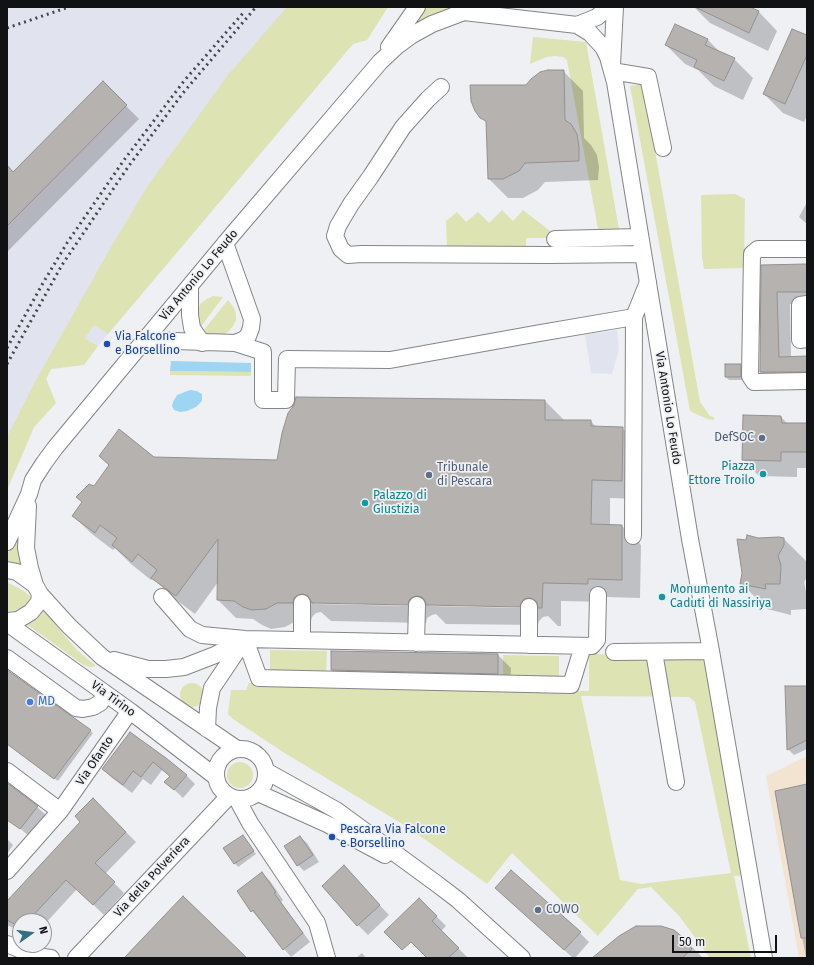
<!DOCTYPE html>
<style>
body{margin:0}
#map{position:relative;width:814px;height:965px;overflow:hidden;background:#eff0f4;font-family:"Fira Sans",sans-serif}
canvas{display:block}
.frame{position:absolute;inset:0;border:8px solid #111213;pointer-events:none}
.north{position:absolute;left:12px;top:913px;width:40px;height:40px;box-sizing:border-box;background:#eff0f4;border:1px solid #96979a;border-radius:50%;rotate:76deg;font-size:11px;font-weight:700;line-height:16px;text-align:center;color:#111213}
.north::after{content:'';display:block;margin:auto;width:14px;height:18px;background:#317185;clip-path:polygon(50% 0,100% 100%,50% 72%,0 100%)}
.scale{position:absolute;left:672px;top:935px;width:105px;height:18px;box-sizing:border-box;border:2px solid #111213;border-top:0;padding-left:5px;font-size:12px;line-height:14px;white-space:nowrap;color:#111213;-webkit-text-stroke:3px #eff0f4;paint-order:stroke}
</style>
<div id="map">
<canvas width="814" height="965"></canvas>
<div class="frame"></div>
<div class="north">N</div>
<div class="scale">50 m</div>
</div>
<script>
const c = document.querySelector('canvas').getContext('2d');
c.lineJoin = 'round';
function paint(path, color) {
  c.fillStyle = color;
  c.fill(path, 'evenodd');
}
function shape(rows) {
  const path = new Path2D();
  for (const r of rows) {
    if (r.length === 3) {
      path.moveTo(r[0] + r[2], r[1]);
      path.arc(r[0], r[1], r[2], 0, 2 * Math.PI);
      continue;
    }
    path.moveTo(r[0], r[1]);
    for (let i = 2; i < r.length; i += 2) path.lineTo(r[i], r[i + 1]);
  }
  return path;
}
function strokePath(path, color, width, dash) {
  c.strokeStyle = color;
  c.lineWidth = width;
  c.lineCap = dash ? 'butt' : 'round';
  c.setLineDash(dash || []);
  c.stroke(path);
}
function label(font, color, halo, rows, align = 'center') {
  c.font = font + ' "Fira Sans",sans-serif';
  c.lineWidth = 3.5;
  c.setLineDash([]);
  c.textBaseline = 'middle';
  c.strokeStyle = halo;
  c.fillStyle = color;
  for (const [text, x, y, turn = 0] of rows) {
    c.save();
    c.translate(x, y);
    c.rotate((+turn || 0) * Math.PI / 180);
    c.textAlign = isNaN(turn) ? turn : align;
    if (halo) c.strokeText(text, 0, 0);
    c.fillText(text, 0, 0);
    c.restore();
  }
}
const built = shape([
 [7,7,388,7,367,40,353,44,98,346,80,335,62,368,51,369,46,379,56,403,34,427,7,490],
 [617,330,619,350,612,374,591,373,585,335]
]);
const education = shape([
 [807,756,807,958,799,958,766,776]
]);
const green = shape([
 [287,7,388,7,367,40,353,44,108,334,94,325,85,338,98,346,84,365,51,369,46,379,56,403,34,427,7,490,7,437,35,382,111,247,147,187,228,75],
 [418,7,450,7,454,11,413,27],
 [533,37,586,42,619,229,598,229,567,60,563,57,555,56,547,57,530,64],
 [643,84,700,402,710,416,714,417,714,420,707,419,690,411,630,86],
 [735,194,745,199,744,268,704,269,702,258,701,195],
 [502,210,513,221,523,210,550,231,548,238,526,238,526,248,447,247,446,221,457,212,466,222,478,212,489,223],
 [213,296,223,297,200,328,197,321,198,308,201,303,207,299],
 [228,300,234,308,236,314,236,320,233,326,229,331,224,335,210,335,204,332,203,331],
 [170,371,251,372,251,376,170,375],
 [20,532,24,569,7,561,7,555],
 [7,582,24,591,31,597,28,604,14,611,7,611],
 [41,605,58,628,77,650,96,666,89,667,82,664,21,620],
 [270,650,327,651,326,674,270,673],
 [589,654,716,656,748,875,734,876,751,958,710,958,680,917,651,887,638,889,598,936,512,853,487,884,409,828,283,752,233,719,228,714,231,690,246,690,249,683,589,691],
 [581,696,689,697,695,702,731,873,641,884,620,880],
 [503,655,559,656,559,679,503,678],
 [192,695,12],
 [240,775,13]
]);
const water = shape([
 [171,361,251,363,251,372,170,371],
 [190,390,197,391,202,394,202,401,196,407,187,411,180,412,174,410,172,406,173,402,177,395]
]);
const shadow = shape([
 [694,7,748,7,759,12,777,31,768,51,710,23],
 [807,36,807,116,804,122,783,113,764,94],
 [708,40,721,53,734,59,753,78,743,100,714,86,698,70,685,64,666,45],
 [563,71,583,91,584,138,591,145,597,155,599,167,598,180,545,182,538,190,523,198,508,198,489,179,488,124,481,117,526,86],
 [103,83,139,119,7,252,7,167,13,173],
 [807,202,807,224,799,217],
 [762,266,807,266,807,304,790,304,791,357,807,357,807,384,773,385,761,372],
 [726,365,740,365,743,368,743,380,729,380,726,377],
 [297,398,545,401,564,420,591,421,597,428,622,428,641,447,640,499,610,498,610,526,622,526,641,545,640,598,607,597,607,602,561,601,561,626,558,626,548,616,543,617,539,621,538,625,446,624,436,614,432,615,427,618,426,623,331,621,321,612,316,613,312,617,311,621,296,621,285,627,271,629,262,625,253,619,236,618,218,600,218,582,195,614,171,596,153,578,151,580,131,564,115,548,113,550,92,534,73,516,83,503,77,497,94,488,154,458,278,461],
 [313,602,413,604,412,606,315,604],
 [428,604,525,606,524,608,430,606],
 [781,417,788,424,807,424,807,468,797,468,797,477,759,476,743,460],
 [758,539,784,539,807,562,807,577,804,582,806,592,806,609,791,610,791,615,767,609,741,583,743,573],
 [498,655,511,668,510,686,345,683,332,670],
 [7,671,93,733,58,781,7,744],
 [807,687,807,749,794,755,788,749],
 [130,733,186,775,195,784,183,798,166,782,170,777,162,770,151,785,143,779,132,793,112,778,103,769],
 [7,784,37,807,48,817,31,838,7,817],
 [807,786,807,958,806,958,776,792],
 [93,799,136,842,105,874,124,893,104,915,77,889,44,925,44,921,20,921,20,931,7,925,7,902,82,822],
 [300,837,307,843,319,862,304,871,298,865],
 [7,839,13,845,7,854],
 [245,839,256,854,238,867,224,849],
 [344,867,389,915,368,935,358,925],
 [262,873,270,881,283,900,281,902,310,942,291,957,252,911,238,891],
 [496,888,580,933,589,942,575,958,573,958],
 [419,899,446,926,441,931,468,958,428,958],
 [685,940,703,958,594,958],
 [362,953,366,958,356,958]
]);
const building = shape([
 [695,7,750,7,759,11,749,33,695,7],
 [675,24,708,39,705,45,735,58,724,81,694,67,697,60,665,45,675,24],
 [792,29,807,35,807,55,785,104,763,94,792,29],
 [548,70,564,70,565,120,571,124,577,134,579,147,579,161,525,163,519,171,503,179,488,179,486,121,480,118,475,111,471,101,470,85,526,85,531,79,540,72,548,70],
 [103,81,127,105,7,226,7,165,13,172,103,81],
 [807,264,807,292,777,292,779,357,807,356,807,372,760,372,761,265,807,264],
 [725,364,741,364,741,377,725,377,725,364],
 [296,397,545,400,545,420,591,420,591,426,623,427,622,481,592,480,591,524,622,525,622,580,588,579,588,584,543,583,542,608,538,608,537,602,533,599,529,598,524,599,521,603,520,607,426,605,425,601,422,597,417,596,413,597,409,600,408,605,312,603,310,599,307,595,302,594,298,595,294,598,293,603,277,603,266,609,252,610,243,607,234,601,217,600,218,539,176,596,151,578,157,570,138,554,132,562,112,545,117,538,100,525,95,533,72,516,82,502,76,497,89,484,94,486,109,465,99,456,119,429,154,457,277,460,282,433,288,413,294,405,296,397],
 [743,415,781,416,782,423,807,423,807,452,781,452,781,461,742,460,743,415],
 [747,535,758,538,779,537,784,538,784,545,778,556,781,565,780,584,765,584,766,589,740,584,742,573,737,539,746,540,747,535],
 [331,651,498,654,498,674,331,670,331,651],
 [7,670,91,730,54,779,7,744,7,670],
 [785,686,807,686,807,740,787,750,785,686],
 [130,732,166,758,187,775,174,790,164,782,170,776,153,762,141,777,133,771,123,785,102,769,130,732],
 [7,783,38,806,20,829,7,820,7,783],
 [807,784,807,938,801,938,775,791,807,784],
 [93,798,126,832,95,863,115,882,93,905,66,880,28,921,20,921,20,927,7,920,7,901,80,822,75,816,93,798],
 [243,835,254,851,234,864,223,848,243,835],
 [300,836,313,855,297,866,284,846,300,836],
 [344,865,380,905,357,926,322,886,344,865],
 [511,870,581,932,564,950,495,888,511,870],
 [262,872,276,892,274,893,303,933,283,950,253,910,251,912,237,891,262,872],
 [183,896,247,958,124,958,183,896],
 [419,898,437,916,432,921,459,948,448,958,427,958,411,942,402,950,384,932,419,898],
 [636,926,661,926,674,930,685,939,692,949,682,958,592,958,619,936,636,926]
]);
const minor = shape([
 [458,7,464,12,577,25,597,17,609,7],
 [577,25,590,33,603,47,608,57,615,82,690,539,711,651,764,958],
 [389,47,417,7],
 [612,65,615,7],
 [612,71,648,77,663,148],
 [441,87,428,99,403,127,371,176,351,204,338,226,335,236,341,249,348,255,361,254,547,255,643,254],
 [555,239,640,237],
 [807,249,758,249,752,254,750,376,754,382,807,381],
 [190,286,190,315,192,328,202,343],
 [807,304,800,305,800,340,807,339],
 [146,340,235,343,243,340,248,336,251,328,252,319,225,243],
 [235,343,263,352,263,400,286,400,287,359,390,360,540,333,634,317],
 [28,506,26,548,30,568,35,585],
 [633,536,634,317,648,282],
 [7,542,29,494,33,480,44,463,55,448,232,235,380,62,397,46,412,35,432,24,464,12],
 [7,570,17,572,35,585,40,594,69,626,102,657,237,749],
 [162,597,190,629,202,635,245,639,592,646,597,640,598,595],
 [7,621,18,620,31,612,39,602,40,594],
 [7,623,130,711,216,777],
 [245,639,259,678,571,685,583,646],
 [302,640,302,603],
 [416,643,417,605],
 [529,645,529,607],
 [614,652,711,651],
 [654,652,676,782],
 [7,658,76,708,83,709,93,707,100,703,106,694],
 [114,660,148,669,166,669,184,667,215,655,245,639,212,688,208,708,207,729],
 [241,774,25],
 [7,771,60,811],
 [266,771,336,810,437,884,458,900,522,958],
 [258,793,327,824,385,855],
 [237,799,250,823,317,923,327,958],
 [7,871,60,811,130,711],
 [7,944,36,956,51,958],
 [76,958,229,796]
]);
const rail = shape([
 [7,28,69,7],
 [7,348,43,283,67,243,124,160,184,81,243,13],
 [7,364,62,265,128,167,183,93,256,7]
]);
const markers = [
 [107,344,4,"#1a4fb4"],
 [762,438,4,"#5c6f8a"],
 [763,474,4,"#0f9aa8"],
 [429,475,4,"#5c6f8a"],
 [365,503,4,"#0f9aa8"],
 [662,597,4,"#0f9aa8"],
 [30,702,4,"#3f7fe0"],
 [332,837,4,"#1a4fb4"],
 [538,910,4,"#5c6f8a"]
];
const streetNames = [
 ["Via Antonio Lo Feudo",199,275,-50],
 ["Via Antonio Lo Feudo",668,408,81],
 ["Via Tirino",113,699,36],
 ["Via Ofanto",95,761,-56],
 ["Via della Polveriera",152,877,-47]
];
const transitNames = [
 ["Via Falcone",115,337],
 ["e Borsellino",115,351],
 ["Pescara Via Falcone",340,830],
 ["e Borsellino",340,844]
];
const serviceNames = [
 ["DefSOC",754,438,"right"],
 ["Tribunale",437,468],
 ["di Pescara",437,482],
 ["COWO",546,910]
];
const cultureNames = [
 ["Piazza",755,467,"right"],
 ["Ettore Troilo",755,481,"right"],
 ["Palazzo di",373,496],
 ["Giustizia",373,510],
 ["Monumento ai",670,590],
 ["Caduti di Nassiriya",670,604]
];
const shopNames = [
 ["MD",38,702]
];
paint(built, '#e1e3ef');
paint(education, '#f3e3d1');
paint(green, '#dee3b4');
paint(water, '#9dd5f2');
paint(shadow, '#0003');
paint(building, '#b6b2b0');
strokePath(building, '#94908e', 1);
strokePath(minor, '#848589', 18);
strokePath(minor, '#fff', 16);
strokePath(rail, '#454648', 3, [2, 4]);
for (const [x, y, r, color] of markers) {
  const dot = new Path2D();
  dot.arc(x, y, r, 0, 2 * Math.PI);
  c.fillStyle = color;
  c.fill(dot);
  strokePath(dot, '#eff0f4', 1.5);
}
label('12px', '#111213', '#eff0f4', streetNames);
label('12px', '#164399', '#eff0f4', transitNames, 'left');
label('12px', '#4e5e75', '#eff0f4', serviceNames, 'left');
label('12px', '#0d838f', '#eff0f4', cultureNames, 'left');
label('12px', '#366cbe', '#eff0f4', shopNames, 'left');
</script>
